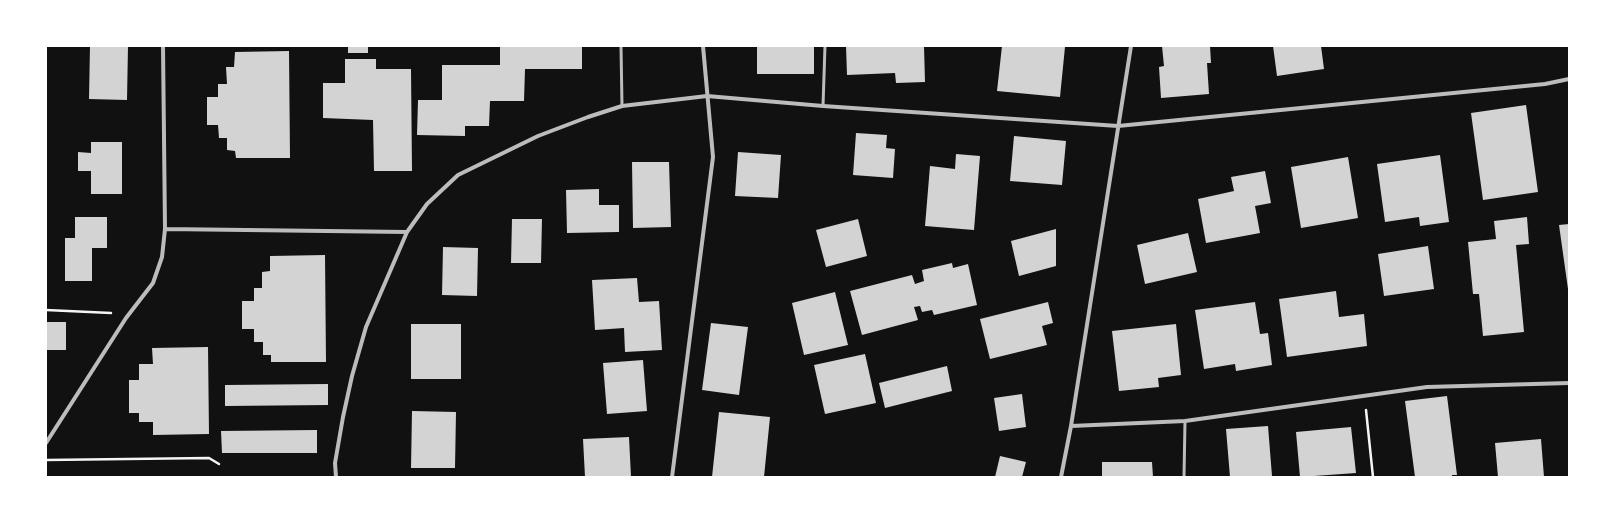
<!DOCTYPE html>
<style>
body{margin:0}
#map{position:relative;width:1615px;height:523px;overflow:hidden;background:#111;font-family:Barlow,sans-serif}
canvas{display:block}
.frame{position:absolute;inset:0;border:47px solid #fff;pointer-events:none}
</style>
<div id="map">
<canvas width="1615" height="523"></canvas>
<div class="frame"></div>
</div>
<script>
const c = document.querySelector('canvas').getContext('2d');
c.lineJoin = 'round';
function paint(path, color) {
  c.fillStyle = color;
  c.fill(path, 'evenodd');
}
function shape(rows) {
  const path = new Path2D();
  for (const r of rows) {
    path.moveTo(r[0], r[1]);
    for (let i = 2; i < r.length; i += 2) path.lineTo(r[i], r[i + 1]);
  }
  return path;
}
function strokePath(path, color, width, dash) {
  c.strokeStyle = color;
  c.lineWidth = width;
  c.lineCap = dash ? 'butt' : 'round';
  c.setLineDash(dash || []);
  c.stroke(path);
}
const building = shape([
 [90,46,128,46,127,100,89,99],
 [348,46,368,46,368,53,348,53],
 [500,46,582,46,582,69,525,69,524,101,490,101,489,126,465,126,465,136,417,135,418,100,442,100,442,65,500,65],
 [757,46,814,46,814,74,757,74],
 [846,46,924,46,925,82,896,83,895,73,847,75],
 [1002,46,1065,47,1060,97,997,91],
 [1162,46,1210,46,1211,63,1207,63,1209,94,1161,98,1159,67,1164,66],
 [1273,46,1321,46,1324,69,1277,76],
 [289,51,290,158,236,158,235,151,227,150,227,138,219,138,218,125,207,125,207,97,218,97,218,84,227,84,226,67,234,67,235,52],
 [345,59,376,59,376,69,411,69,412,171,374,171,373,120,323,118,323,83,345,83],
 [1526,105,1538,192,1483,200,1471,113],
 [856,133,887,135,886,148,895,149,893,178,853,175],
 [1014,136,1066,141,1062,185,1010,181],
 [91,142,122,142,122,194,91,194,91,171,78,171,78,152,91,153],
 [738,152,781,155,778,198,735,196],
 [956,154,980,156,974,230,925,226,930,166,955,169],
 [1440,155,1449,222,1420,226,1419,217,1385,222,1377,164],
 [1348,157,1358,218,1301,228,1291,167],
 [632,162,669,162,671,227,633,228],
 [1265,171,1271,203,1255,206,1260,233,1206,243,1198,199,1234,191,1231,177],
 [599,189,599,205,619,205,619,232,567,233,566,190],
 [75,217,107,217,107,248,92,248,92,281,65,281,65,238,75,238],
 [1527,217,1529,244,1516,245,1524,332,1483,336,1479,294,1473,294,1468,242,1496,239,1494,221],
 [512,219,542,219,541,263,511,263],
 [858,219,867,256,826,267,816,230],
 [1569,224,1569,289,1568,289,1559,225],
 [1056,229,1056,266,1019,276,1011,241],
 [1188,233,1197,272,1145,284,1137,245],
 [1428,246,1434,289,1384,296,1378,254],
 [443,247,478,248,477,296,442,295],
 [325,255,326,362,271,362,271,355,263,355,263,342,254,342,254,329,242,329,242,301,254,301,254,288,262,288,262,272,270,271,270,256],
 [952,263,953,268,968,264,977,305,934,315,932,310,922,312,920,306,914,307,918,320,862,335,850,291,912,275,915,284,924,281,922,270],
 [637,278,639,302,659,301,662,350,625,352,624,328,595,330,592,280],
 [1336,291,1339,317,1364,314,1367,346,1287,357,1279,299],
 [835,292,848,345,804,355,792,303],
 [1048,302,1053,323,1042,326,1047,345,990,359,980,319],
 [1255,302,1260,334,1268,333,1272,365,1236,371,1235,364,1204,369,1195,310],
 [46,322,66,322,66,350,46,350],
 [711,323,748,327,739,395,702,390],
 [411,324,461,324,461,379,411,379],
 [1176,324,1181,375,1158,378,1159,387,1119,391,1112,331],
 [208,347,209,434,153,435,153,422,139,422,139,413,129,413,129,380,139,380,139,364,153,364,152,348],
 [865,354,876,403,825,414,814,365],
 [643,360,647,411,607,414,603,363],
 [947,366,952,391,885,408,879,383],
 [328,384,328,405,225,406,225,385],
 [1022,394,1026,427,999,431,994,398],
 [1447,396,1457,475,1452,475,1452,477,1415,477,1405,401],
 [412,411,456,412,455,468,411,468],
 [719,412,770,417,764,477,712,477],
 [1268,426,1272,476,1230,477,1226,429],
 [1351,427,1356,473,1300,477,1296,432],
 [317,430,317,453,222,453,221,431],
 [629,437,631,477,585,477,583,439],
 [1541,439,1544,477,1498,477,1495,443],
 [1000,456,1026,462,1022,477,995,477],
 [1102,462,1152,462,1153,477,1102,477]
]);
const path = shape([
 [46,310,111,313],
 [1366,410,1373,477],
 [46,460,209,458,219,464]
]);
const service = shape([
 [621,46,622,106],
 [823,106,825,46],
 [1184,477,1185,421]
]);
const minor = shape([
 [165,229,407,232],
 [1071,426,1185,421,1427,387,1569,383],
 [46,443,126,318,153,283,162,257,165,229,163,46],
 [336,477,335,463,343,417,352,376,366,327,407,232,427,204,458,175,538,136,588,117,622,106,707,96,823,106,1118,126,1545,84,1569,79],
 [672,477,713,157,703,46],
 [1061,477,1071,426,1131,46]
]);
paint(building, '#d3d3d3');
strokePath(path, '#f5f5f5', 2.5);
strokePath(service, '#bcbcbc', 3);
strokePath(minor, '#bcbcbc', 4);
</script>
